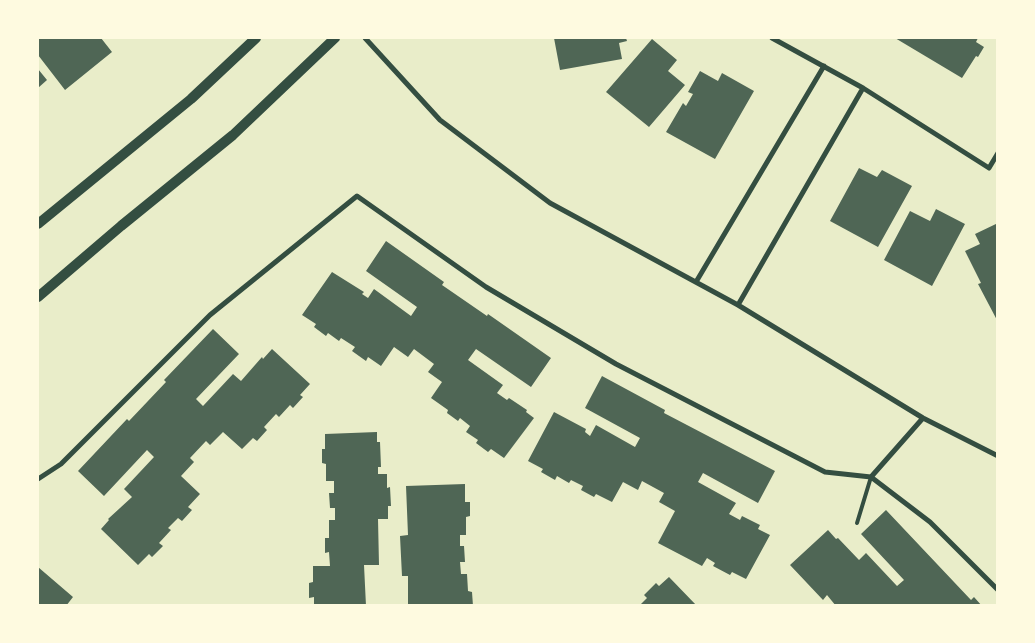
<!DOCTYPE html>
<style>
body{margin:0}
#map{position:relative;width:1035px;height:643px;overflow:hidden;background:#e9edc9;font-family:Karla,sans-serif}
canvas{display:block}
.frame{position:absolute;inset:0;border:39px solid #fefae0;pointer-events:none}
</style>
<div id="map">
<canvas width="1035" height="643"></canvas>
<div class="frame"></div>
</div>
<script>
const c = document.querySelector('canvas').getContext('2d');
c.lineJoin = 'round';
function paint(path, color) {
  c.fillStyle = color;
  c.fill(path, 'evenodd');
}
function shape(rows) {
  const path = new Path2D();
  for (const r of rows) {
    path.moveTo(r[0], r[1]);
    for (let i = 2; i < r.length; i += 2) path.lineTo(r[i], r[i + 1]);
  }
  return path;
}
function strokePath(path, color, width, dash) {
  c.strokeStyle = color;
  c.lineWidth = width;
  c.lineCap = dash ? 'butt' : 'round';
  c.setLineDash(dash || []);
  c.stroke(path);
}
const building = shape([
 [38,38,101,38,112,52,65,90,38,55],
 [554,38,626,38,627,41,619,43,622,59,560,70],
 [895,38,978,38,976,42,984,47,978,57,976,56,962,78],
 [652,39,677,60,668,71,685,85,649,127,606,92],
 [38,69,47,80,38,88],
 [700,71,718,81,722,73,754,91,715,159,666,132,683,103,686,106,693,94,688,92],
 [859,168,877,177,882,170,912,186,878,247,830,221],
 [936,209,965,224,932,286,884,260,910,211,930,221],
 [998,223,998,322,978,284,981,283,965,251,980,244,975,234],
 [386,241,444,282,442,285,487,316,488,314,551,358,531,387,476,349,468,360,503,385,497,393,507,400,509,398,527,410,526,412,534,418,504,458,491,449,488,452,476,443,478,440,466,432,470,426,460,418,458,421,447,413,448,410,431,398,442,382,428,372,434,364,414,349,408,357,394,347,381,366,368,357,366,361,352,351,355,347,341,338,339,341,328,333,326,336,314,327,316,324,302,315,332,272,364,292,362,294,368,298,374,289,411,316,417,307,366,271],
 [213,329,239,354,196,399,203,406,233,374,241,381,262,357,263,359,272,349,310,384,300,395,303,397,293,408,290,405,279,417,276,414,264,427,267,430,257,441,253,438,242,449,223,432,210,445,206,441,190,458,194,462,181,476,200,494,188,507,192,510,182,521,178,518,168,528,171,530,159,543,163,546,152,557,149,554,138,565,101,529,109,520,108,519,132,497,124,489,154,457,147,450,104,496,78,471,127,419,129,421,166,382,164,380],
 [602,376,665,410,664,413,775,471,758,503,703,473,698,482,736,503,729,514,740,520,742,516,760,525,758,529,770,535,746,579,732,572,730,575,713,566,715,563,707,558,702,566,658,543,675,511,659,502,664,493,642,481,638,490,623,482,612,502,596,494,594,497,581,490,583,486,571,480,569,483,557,476,555,480,541,472,543,469,528,461,554,412,586,429,585,432,590,436,596,425,635,447,640,438,585,408],
 [377,432,377,442,380,442,381,467,378,467,378,474,387,474,387,488,390,487,391,506,388,506,388,519,378,519,379,565,364,565,366,606,314,606,314,597,309,598,309,583,313,582,313,566,330,566,329,552,325,553,325,538,329,538,329,520,335,520,335,508,330,508,329,493,334,493,334,481,326,481,326,464,322,463,322,449,325,449,325,434],
 [465,484,465,502,470,502,470,516,466,517,466,535,460,535,460,546,464,546,465,562,460,562,461,574,467,574,468,591,472,592,473,606,408,606,408,576,402,576,400,536,408,535,406,486],
 [886,510,971,600,974,597,982,606,836,606,827,595,823,600,790,565,828,530,836,539,838,538,859,560,866,553,897,586,904,580,861,534],
 [38,567,73,597,66,606,38,606],
 [669,577,697,606,639,606,647,598,644,595,656,583,659,586]
]);
const service = shape([
 [857,523,871,477]
]);
const minor = shape([
 [365,38,440,120,550,203,738,305,923,418,998,456],
 [772,38,863,88,989,168,998,153],
 [696,282,824,66],
 [738,305,863,88],
 [871,477,923,418],
 [38,479,61,464,210,315,357,196,486,287,616,364,825,472,871,477,930,522,998,590]
]);
const secondary = shape([
 [38,224,191,99,256,38],
 [38,297,121,226,233,135,335,38]
]);
paint(building, '#4f6655');
strokePath(service, '#344e41', 4);
strokePath(minor, '#344e41', 5);
strokePath(secondary, '#344e41', 10);
</script>
